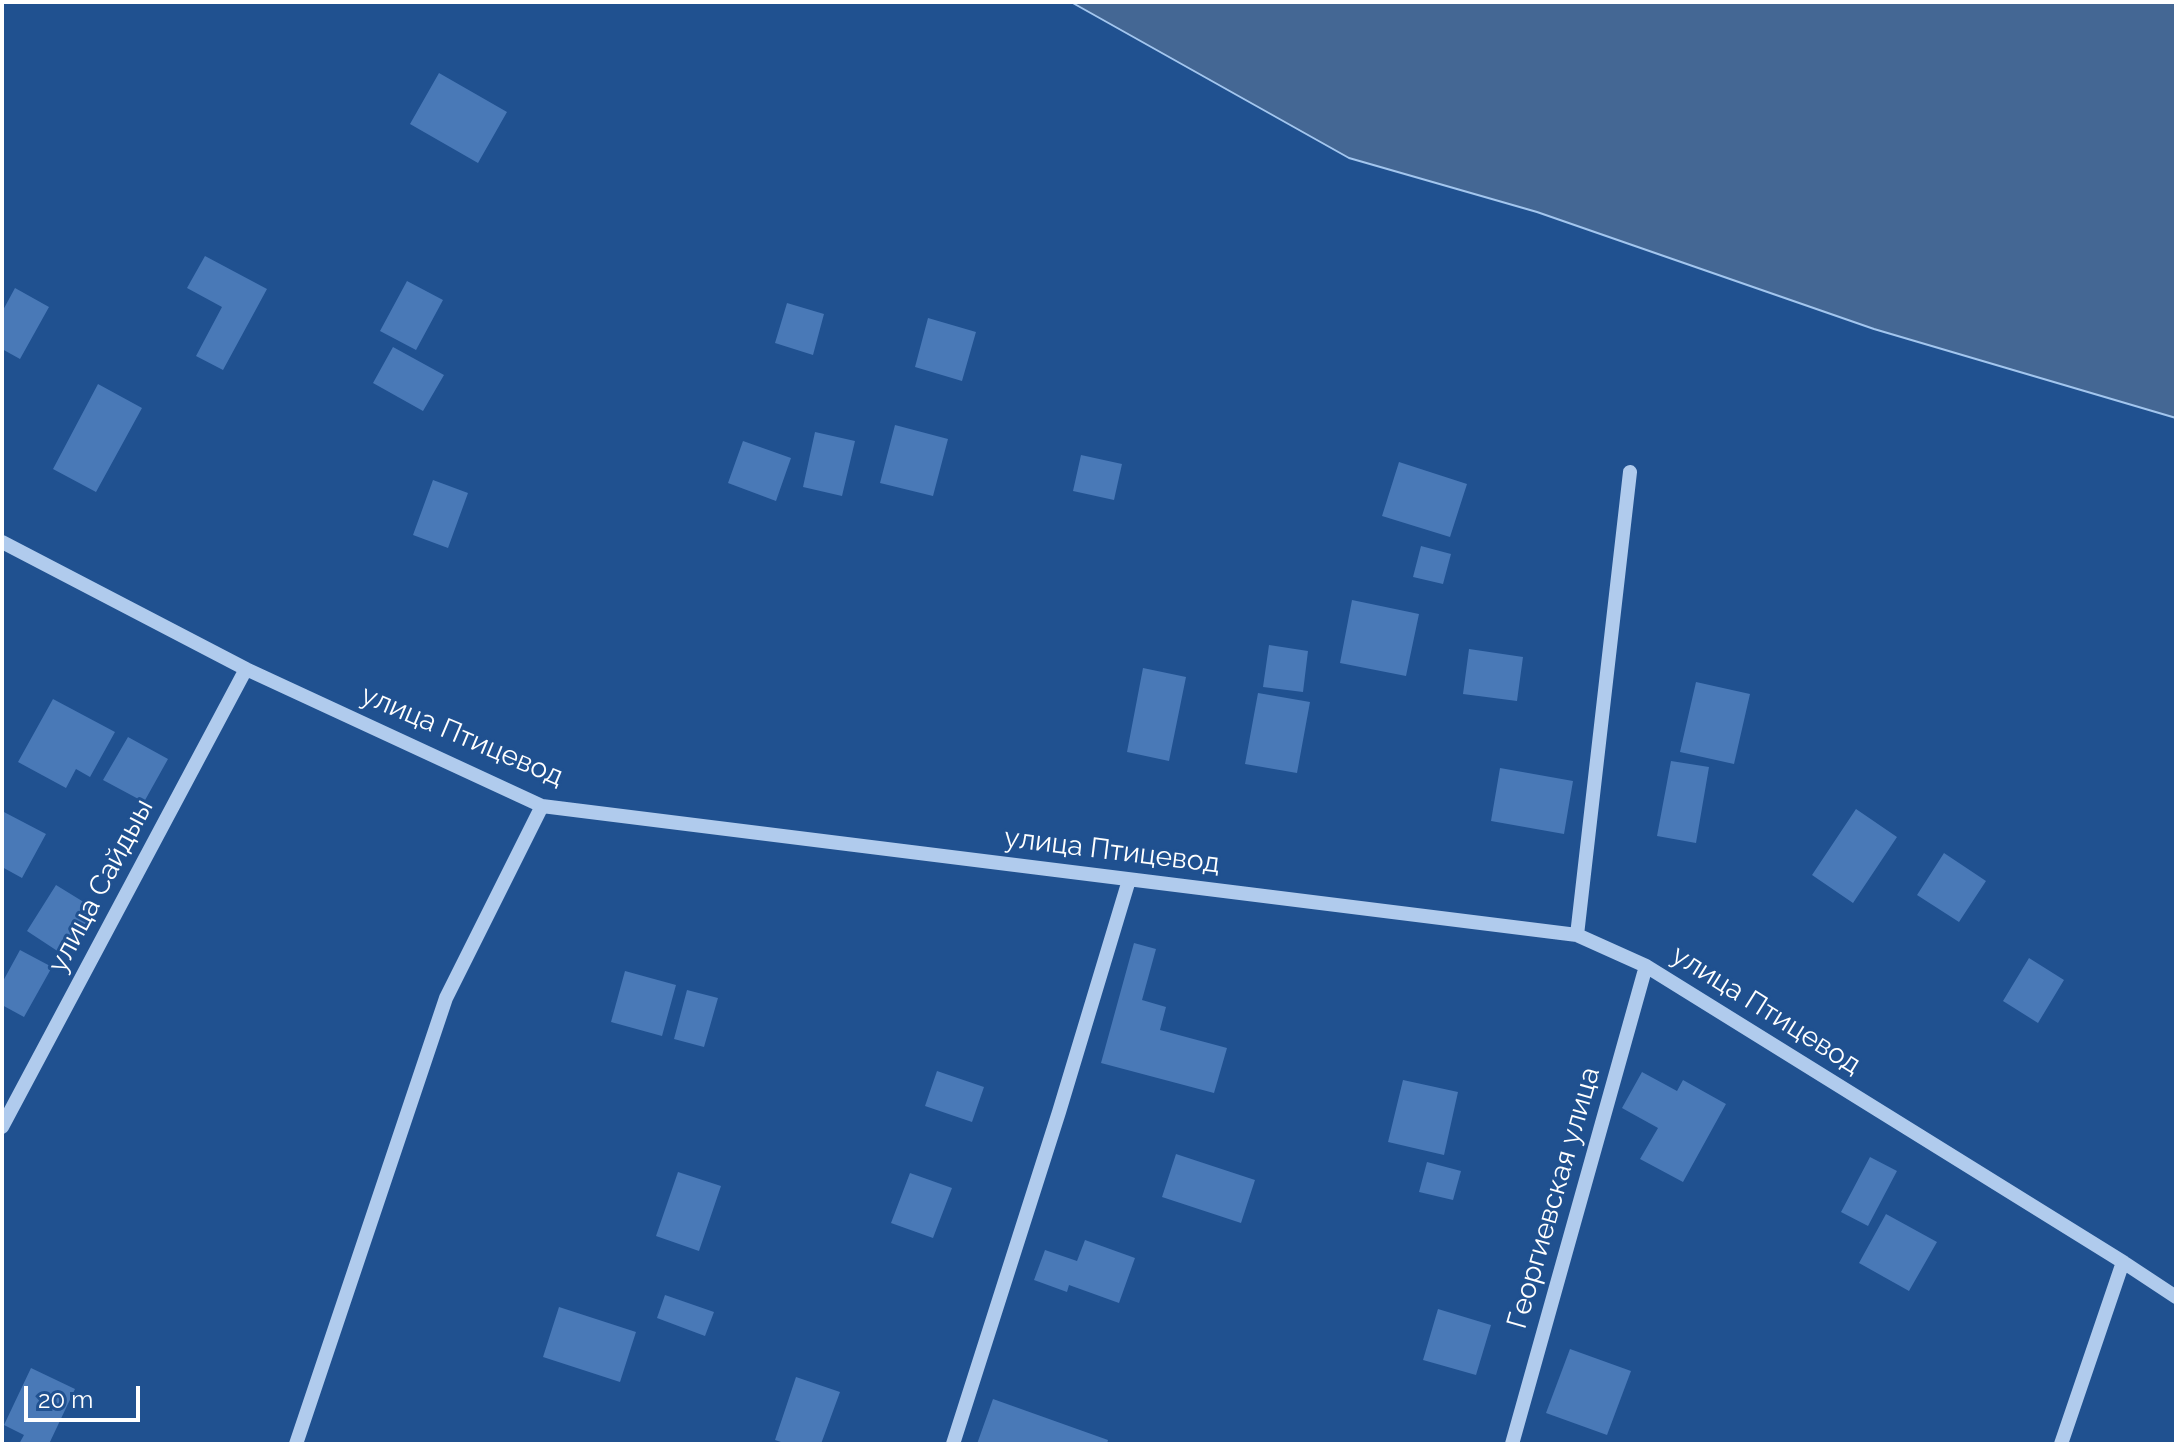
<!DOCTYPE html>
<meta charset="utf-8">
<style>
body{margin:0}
#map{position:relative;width:2178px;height:1446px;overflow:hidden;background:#205190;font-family:Raleway,sans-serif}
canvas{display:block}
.frame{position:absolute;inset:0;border:4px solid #fff;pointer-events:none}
.scale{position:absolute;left:24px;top:1386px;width:116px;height:36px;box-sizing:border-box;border:4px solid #fff;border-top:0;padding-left:10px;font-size:24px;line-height:28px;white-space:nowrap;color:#fff;-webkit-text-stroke:6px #205190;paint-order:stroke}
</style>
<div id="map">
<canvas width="2178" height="1446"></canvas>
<div class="frame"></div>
<div class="scale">20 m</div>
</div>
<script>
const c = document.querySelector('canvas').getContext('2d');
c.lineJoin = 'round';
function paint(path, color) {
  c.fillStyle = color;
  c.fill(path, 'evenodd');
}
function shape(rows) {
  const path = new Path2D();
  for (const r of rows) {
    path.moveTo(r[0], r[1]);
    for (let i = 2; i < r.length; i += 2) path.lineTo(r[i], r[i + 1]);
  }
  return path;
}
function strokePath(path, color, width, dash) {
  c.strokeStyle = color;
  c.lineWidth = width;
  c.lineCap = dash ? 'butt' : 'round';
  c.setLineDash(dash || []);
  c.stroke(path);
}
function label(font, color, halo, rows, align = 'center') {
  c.font = font + ' Raleway,sans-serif';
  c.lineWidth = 6;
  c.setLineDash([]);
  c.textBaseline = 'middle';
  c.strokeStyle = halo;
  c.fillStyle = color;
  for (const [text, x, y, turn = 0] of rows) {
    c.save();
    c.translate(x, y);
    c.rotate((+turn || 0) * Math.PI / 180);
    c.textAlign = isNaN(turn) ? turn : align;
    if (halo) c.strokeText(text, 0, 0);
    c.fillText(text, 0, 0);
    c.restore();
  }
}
const water = shape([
 [1071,2,2176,2,2176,418,1874,329,1537,212,1349,158,1071,2]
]);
const building = shape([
 [439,73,507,112,478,163,410,124],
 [205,256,267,289,223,370,196,356,222,307,187,288],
 [407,281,443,300,416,350,380,331],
 [15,288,49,307,20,359,2,349,2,312],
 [787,303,824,314,813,355,775,343],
 [928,318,976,332,962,381,915,367],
 [393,347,444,375,423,411,373,383],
 [98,384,142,408,96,492,53,469],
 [895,425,948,439,933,496,880,483],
 [815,432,855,441,842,496,803,487],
 [743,441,791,458,776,501,728,483],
 [1081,455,1122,464,1114,500,1073,491],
 [1399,462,1467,484,1450,537,1382,516],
 [433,480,468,493,448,548,413,535],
 [1421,546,1451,554,1443,584,1413,577],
 [1352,600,1419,614,1406,676,1340,663],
 [1269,645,1308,651,1303,692,1263,687],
 [1469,649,1523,657,1517,701,1463,694],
 [1143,668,1186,677,1169,761,1127,752],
 [1696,682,1750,694,1734,764,1680,752],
 [1258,693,1310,702,1297,773,1245,764],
 [53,699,115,732,90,777,76,769,66,788,18,762],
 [128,737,168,759,144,802,103,780],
 [1671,761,1709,767,1696,843,1657,836],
 [1500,768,1573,781,1564,834,1491,821],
 [1856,809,1897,837,1853,903,1812,875],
 [2,811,46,834,22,878,2,867],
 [1944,853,1986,881,1959,922,1917,895],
 [56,885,95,909,65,956,27,931],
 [1134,943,1156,949,1142,1000,1166,1007,1160,1030,1227,1048,1214,1093,1101,1063],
 [20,950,52,967,24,1017,2,1005,2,983],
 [2029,958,2064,980,2038,1023,2003,1001],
 [625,971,676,985,662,1036,611,1022],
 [687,990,718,998,704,1047,674,1039],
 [937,1071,984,1087,972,1122,925,1106],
 [1642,1072,1677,1091,1683,1080,1726,1104,1683,1182,1640,1159,1658,1128,1622,1108],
 [1403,1080,1458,1092,1444,1155,1388,1142],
 [1176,1154,1255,1180,1241,1223,1162,1197],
 [1870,1157,1897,1171,1868,1226,1841,1212],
 [1427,1162,1461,1171,1453,1200,1419,1192],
 [678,1172,721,1186,699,1251,656,1236],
 [910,1173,952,1188,933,1238,891,1223],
 [1886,1214,1937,1242,1909,1291,1859,1263],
 [1085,1240,1135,1258,1119,1303,1069,1285,1067,1292,1034,1280,1045,1250,1077,1261],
 [665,1295,714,1312,705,1336,657,1318],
 [559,1307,636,1332,620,1382,543,1357],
 [1438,1309,1491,1325,1476,1375,1423,1360],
 [1570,1349,1631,1371,1607,1435,1546,1413],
 [31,1368,75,1389,49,1444,19,1444,24,1435,4,1425],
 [796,1377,840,1392,821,1444,787,1444,775,1440],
 [993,1399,1108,1440,1107,1444,977,1444]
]);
const minor = shape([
 [2,542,246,669,542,806,1577,935,1646,966,2123,1262,2176,1297],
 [1577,935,1630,472],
 [2,1127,246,669],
 [296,1444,446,998,542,806],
 [953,1444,1059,1112,1129,880],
 [1512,1444,1646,966],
 [2061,1444,2123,1262]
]);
const streetNames = [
 ["улица Птицевод",462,736,23],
 ["улица Птицевод",1112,851,7],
 ["улица Сайдыы",101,886,-62],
 ["улица Птицевод",1766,1010,32],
 ["Георгиевская улица",1554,1198,-74]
];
paint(water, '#446794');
strokePath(water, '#a3c6ee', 2);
paint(building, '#4979b7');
strokePath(minor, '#b0cbed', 14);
label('28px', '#fff', '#205190', streetNames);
</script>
